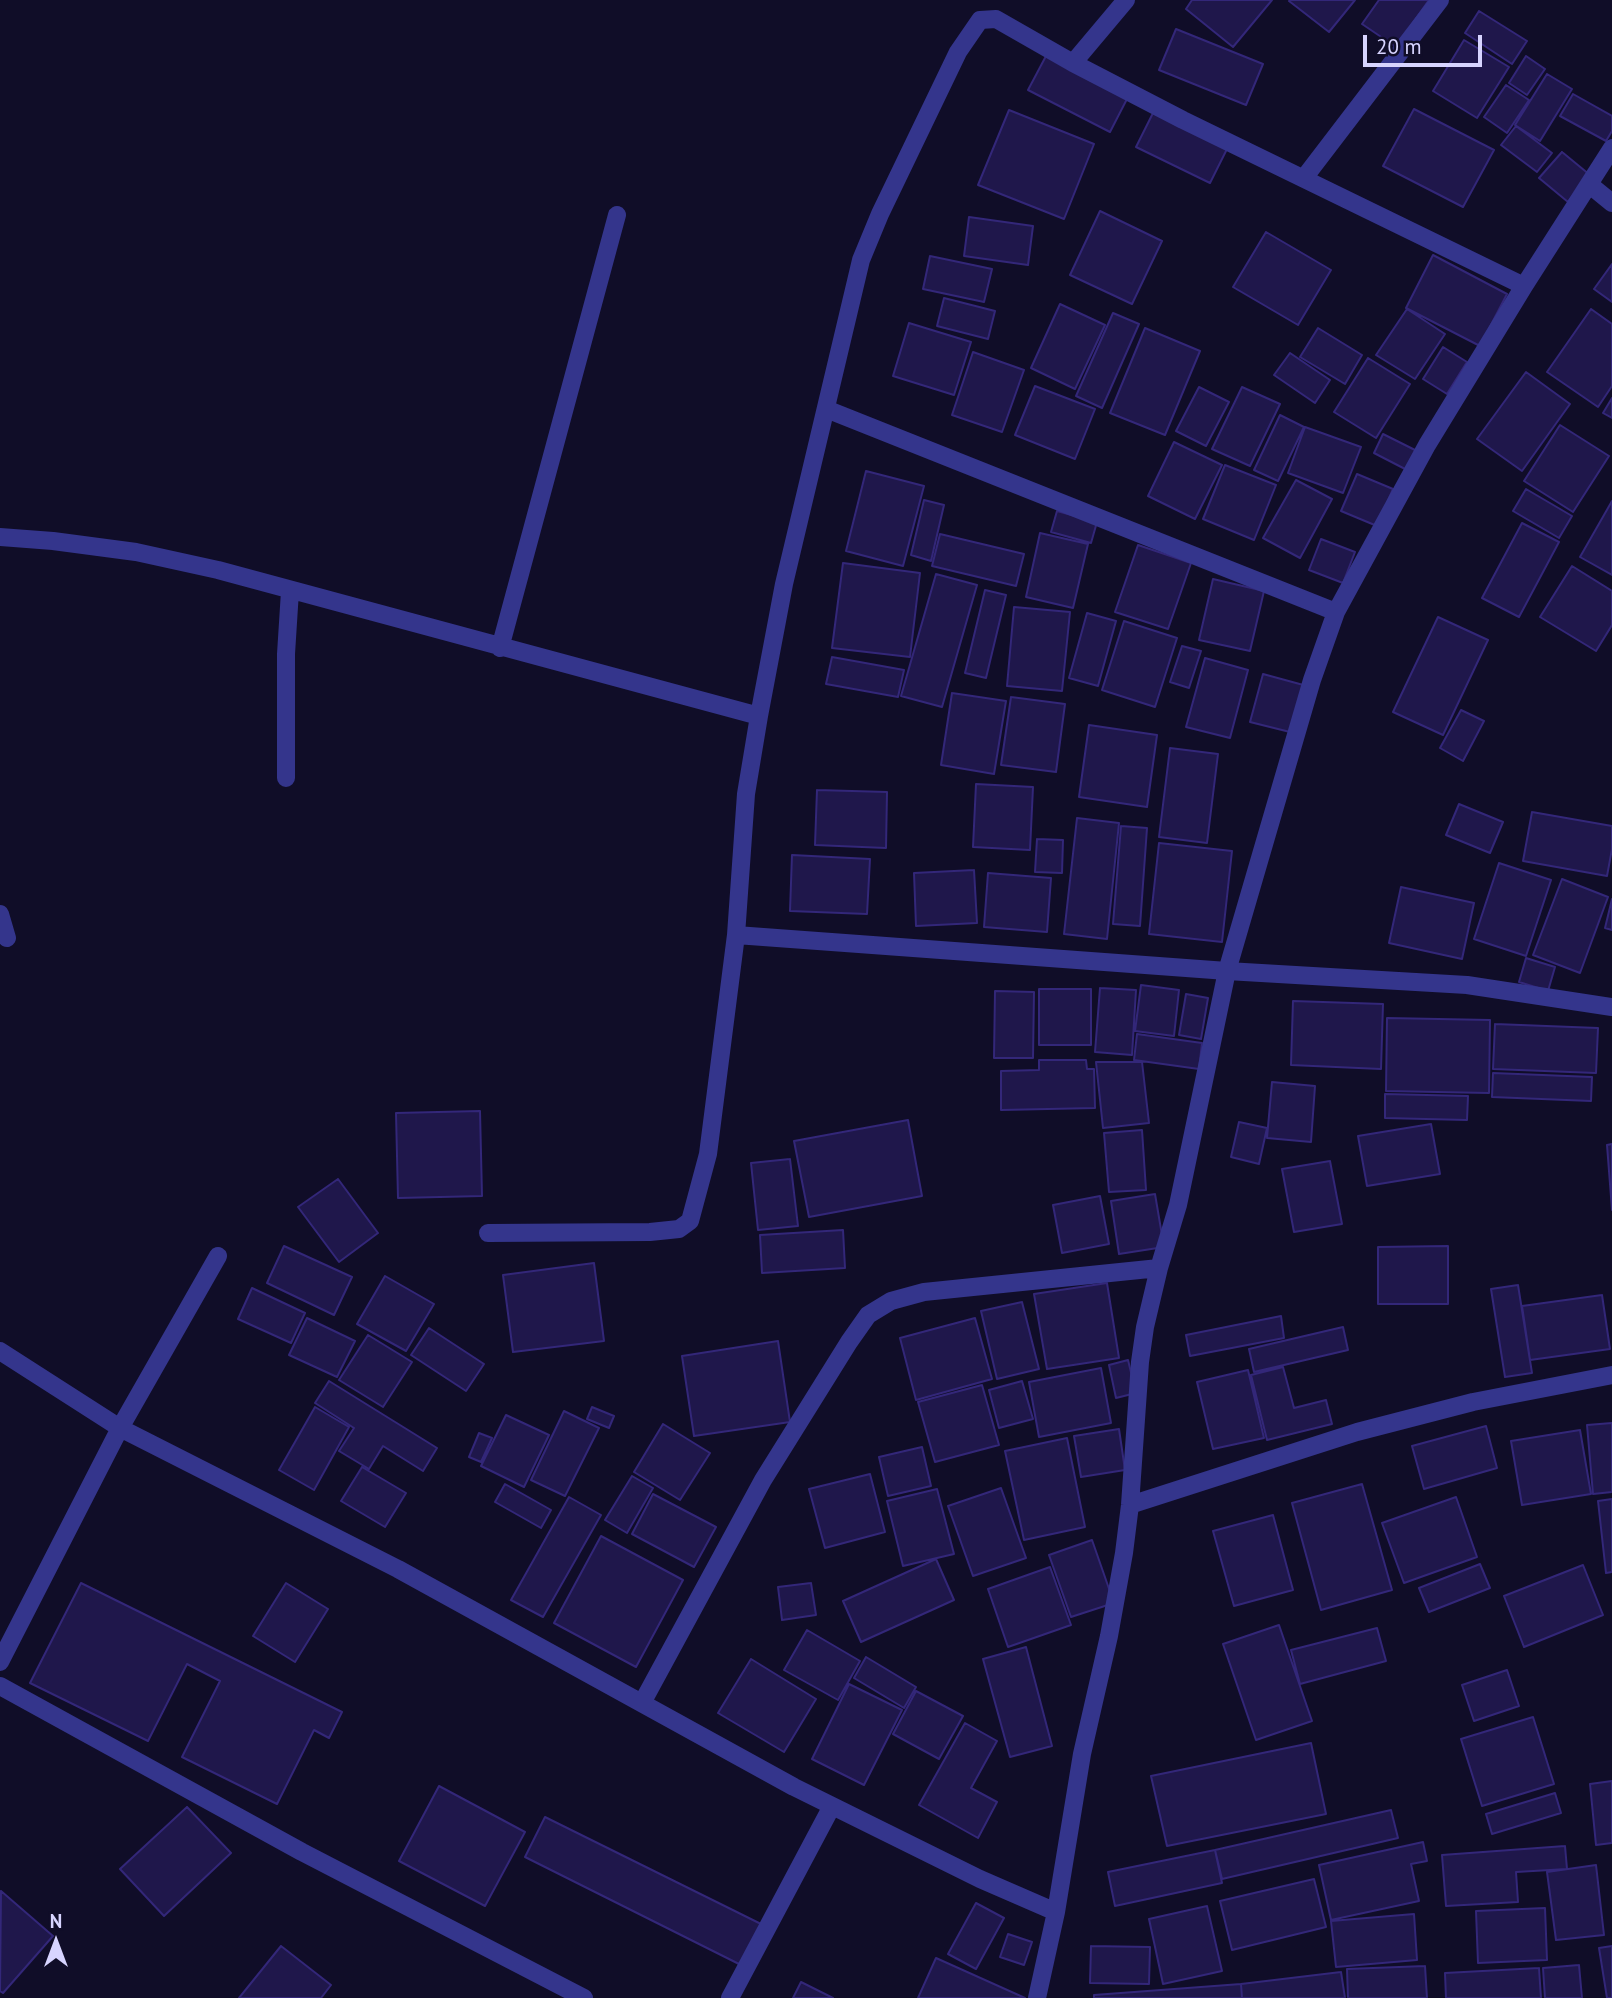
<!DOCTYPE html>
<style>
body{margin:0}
#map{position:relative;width:1612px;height:1998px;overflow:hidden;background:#100d28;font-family:"PT Sans",sans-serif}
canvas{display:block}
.north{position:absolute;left:21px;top:1907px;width:70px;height:70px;-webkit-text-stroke:5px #100d28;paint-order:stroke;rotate:0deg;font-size:19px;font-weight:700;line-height:28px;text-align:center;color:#d7d4ff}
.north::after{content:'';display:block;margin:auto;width:24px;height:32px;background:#d7d4ff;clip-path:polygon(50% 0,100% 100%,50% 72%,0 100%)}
.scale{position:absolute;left:1363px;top:35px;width:119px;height:32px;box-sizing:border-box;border:4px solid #d7d4ff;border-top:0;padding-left:9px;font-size:21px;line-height:24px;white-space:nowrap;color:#d7d4ff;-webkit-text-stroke:5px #100d28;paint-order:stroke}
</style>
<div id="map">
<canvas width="1612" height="1998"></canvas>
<div class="north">N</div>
<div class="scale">20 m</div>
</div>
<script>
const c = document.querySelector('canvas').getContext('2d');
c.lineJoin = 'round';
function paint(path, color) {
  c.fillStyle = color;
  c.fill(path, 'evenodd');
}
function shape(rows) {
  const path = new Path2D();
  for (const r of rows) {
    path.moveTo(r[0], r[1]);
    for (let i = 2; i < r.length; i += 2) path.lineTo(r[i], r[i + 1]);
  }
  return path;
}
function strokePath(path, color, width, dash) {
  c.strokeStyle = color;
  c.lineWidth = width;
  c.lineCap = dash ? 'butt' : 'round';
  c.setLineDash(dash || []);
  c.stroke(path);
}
const building = shape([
 [1192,0,1272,0,1233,47,1186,9,1192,0],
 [1290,0,1355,0,1329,32,1289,1,1290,0],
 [1379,0,1429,0,1396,47,1362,24,1379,0],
 [1479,11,1527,41,1512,64,1465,33,1479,11],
 [1176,29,1263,64,1246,105,1159,70,1176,29],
 [1464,40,1509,67,1477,118,1433,91,1464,40],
 [1046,56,1128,97,1110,132,1028,90,1046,56],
 [1526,56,1545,69,1527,95,1509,83,1526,56],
 [1547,74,1572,89,1540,141,1515,125,1547,74],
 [1506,85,1529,100,1507,133,1484,117,1506,85],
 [1573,94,1612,116,1612,131,1606,141,1560,116,1573,94],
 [1414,109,1494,150,1463,207,1383,166,1414,109],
 [1009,110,1094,144,1064,219,978,185,1009,110],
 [1153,113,1227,149,1210,183,1136,147,1153,113],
 [1516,126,1552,153,1537,172,1501,145,1516,126],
 [1562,152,1590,175,1568,202,1539,178,1562,152],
 [1100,211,1162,241,1132,304,1070,275,1100,211],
 [969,217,1033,226,1028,265,964,256,969,217],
 [1266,232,1331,270,1298,325,1233,287,1266,232],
 [1433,255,1507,294,1480,346,1406,308,1433,255],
 [930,256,992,269,984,302,923,289,930,256],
 [1612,264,1612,302,1594,289,1612,264],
 [944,298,995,311,988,339,937,326,944,298],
 [1060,304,1105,325,1075,389,1031,368,1060,304],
 [1407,309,1445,334,1415,379,1376,355,1407,309],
 [1591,309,1612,324,1612,386,1598,407,1547,372,1591,309],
 [1113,313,1139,324,1102,408,1076,396,1113,313],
 [909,323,971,342,954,395,893,376,909,323],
 [1145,328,1200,351,1165,435,1110,413,1145,328],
 [1318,328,1362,355,1345,384,1300,357,1318,328],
 [1443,347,1467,362,1447,394,1423,379,1443,347],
 [973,352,1024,370,1002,432,952,415,973,352],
 [1290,353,1330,380,1315,403,1274,375,1290,353],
 [1368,358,1410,384,1376,438,1334,412,1368,358],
 [1526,372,1570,404,1522,471,1477,439,1526,372],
 [1035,386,1095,409,1075,459,1015,435,1035,386],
 [1199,387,1229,402,1206,446,1176,431,1199,387],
 [1242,387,1280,404,1250,466,1212,449,1242,387],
 [1612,398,1612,418,1603,413,1612,398],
 [1280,415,1304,427,1278,481,1254,470,1280,415],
 [1560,425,1609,456,1573,512,1524,481,1560,425],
 [1305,427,1361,447,1343,493,1288,473,1305,427],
 [1383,434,1417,451,1407,470,1374,453,1383,434],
 [1174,442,1222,465,1195,519,1148,496,1174,442],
 [1225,465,1276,485,1254,540,1203,519,1225,465],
 [866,471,924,486,903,566,846,551,866,471],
 [1357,474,1393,489,1377,526,1341,511,1357,474],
 [1296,480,1332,499,1300,558,1263,538,1296,480],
 [1526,489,1572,516,1559,538,1513,511,1526,489],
 [924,500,944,505,931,561,911,555,924,500],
 [1612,501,1612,575,1580,557,1612,501],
 [1057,511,1097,522,1091,543,1051,532,1057,511],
 [1522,523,1559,542,1519,617,1482,598,1522,523],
 [1040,533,1088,544,1073,608,1026,597,1040,533],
 [940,534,1024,554,1016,586,932,566,940,534],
 [1321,539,1355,552,1343,583,1309,570,1321,539],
 [1138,545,1191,563,1168,629,1115,612,1138,545],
 [843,563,920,573,910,657,832,648,843,563],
 [1572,566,1612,591,1612,625,1596,651,1540,617,1572,566],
 [936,574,977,585,942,707,901,696,936,574],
 [1213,579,1264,591,1250,651,1199,640,1213,579],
 [985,590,1006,595,986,678,965,673,985,590],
 [1014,607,1070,612,1062,691,1007,686,1014,607],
 [1087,613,1116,621,1098,686,1069,678,1087,613],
 [1438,617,1488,640,1443,735,1393,712,1438,617],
 [1124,621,1177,638,1155,707,1102,690,1124,621],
 [1182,646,1201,651,1189,688,1170,682,1182,646],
 [832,657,904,670,898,697,826,684,832,657],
 [1205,658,1248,670,1230,738,1186,727,1205,658],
 [1263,674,1307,686,1294,733,1250,722,1263,674],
 [952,693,1006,701,994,774,941,765,952,693],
 [1011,697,1065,704,1056,772,1001,765,1011,697],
 [1461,710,1484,721,1463,761,1440,748,1461,710],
 [1089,725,1157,735,1147,807,1079,797,1089,725],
 [1170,748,1218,754,1207,843,1159,837,1170,748],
 [976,784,1033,787,1030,850,973,847,976,784],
 [817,790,887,792,886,848,815,845,817,790],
 [1459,804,1503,822,1490,853,1446,835,1459,804],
 [1532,812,1612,826,1612,849,1607,876,1523,861,1532,812],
 [1077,818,1119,823,1107,939,1064,934,1077,818],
 [1121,826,1147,828,1140,926,1113,924,1121,826],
 [1037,839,1063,840,1062,873,1035,872,1037,839],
 [1159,843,1232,851,1222,942,1149,934,1159,843],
 [792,855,870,859,867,914,790,911,792,855],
 [1499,863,1551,880,1526,956,1474,939,1499,863],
 [974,870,977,923,916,926,914,873,974,870],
 [988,873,1051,878,1047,932,984,927,988,873],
 [1562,879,1608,897,1580,973,1533,955,1562,879],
 [1401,887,1474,903,1462,959,1389,943,1401,887],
 [1612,899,1612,930,1605,928,1612,899],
 [1526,958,1555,967,1548,991,1519,982,1526,958],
 [1141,985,1179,990,1174,1036,1135,1031,1141,985],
 [1100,988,1136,990,1132,1055,1095,1052,1100,988],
 [1039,989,1091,989,1091,1045,1039,1045,1039,989],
 [995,991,1034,992,1033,1058,994,1058,995,991],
 [1186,994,1208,998,1201,1039,1179,1035,1186,994],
 [1293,1001,1383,1004,1381,1069,1291,1065,1293,1001],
 [1387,1018,1490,1020,1489,1093,1386,1091,1387,1018],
 [1495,1024,1598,1028,1596,1073,1493,1069,1495,1024],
 [1137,1034,1202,1043,1199,1069,1134,1060,1137,1034],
 [1039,1060,1086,1060,1087,1069,1094,1069,1095,1108,1001,1110,1001,1071,1039,1070,1039,1060],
 [1096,1062,1142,1062,1149,1123,1103,1128,1096,1062],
 [1493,1073,1592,1077,1591,1101,1492,1097,1493,1073],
 [1272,1082,1315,1086,1311,1142,1267,1138,1272,1082],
 [1385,1094,1468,1096,1467,1120,1385,1118,1385,1094],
 [480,1111,482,1196,398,1198,396,1113,480,1111],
 [908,1120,922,1196,809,1217,794,1141,908,1120],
 [1239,1122,1267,1128,1259,1164,1231,1157,1239,1122],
 [1431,1124,1440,1174,1367,1186,1358,1136,1431,1124],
 [1142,1130,1146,1190,1109,1192,1104,1133,1142,1130],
 [1612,1144,1612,1210,1607,1145,1612,1144],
 [790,1159,798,1226,758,1230,751,1163,790,1159],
 [1330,1161,1342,1224,1294,1232,1282,1169,1330,1161],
 [338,1179,378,1233,339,1262,298,1207,338,1179],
 [1155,1194,1164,1247,1119,1254,1111,1201,1155,1194],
 [1100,1196,1109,1244,1062,1253,1053,1205,1100,1196],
 [843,1230,845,1268,762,1273,760,1235,843,1230],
 [284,1246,352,1277,334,1315,267,1283,284,1246],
 [1448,1246,1448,1304,1378,1304,1378,1247,1448,1246],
 [594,1263,604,1341,513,1352,503,1275,594,1263],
 [385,1276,434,1304,406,1351,357,1324,385,1276],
 [1107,1283,1119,1358,1047,1369,1034,1294,1107,1283],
 [1518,1285,1532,1373,1505,1377,1491,1289,1518,1285],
 [252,1288,305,1313,291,1343,238,1319,252,1288],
 [1602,1295,1610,1349,1530,1360,1522,1306,1602,1295],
 [1022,1302,1039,1369,997,1379,981,1311,1022,1302],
 [1281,1316,1284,1338,1190,1356,1186,1335,1281,1316],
 [307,1318,355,1341,337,1377,289,1355,307,1318],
 [975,1318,992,1379,916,1400,900,1338,975,1318],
 [1343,1327,1348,1350,1254,1372,1249,1349,1343,1327],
 [429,1328,484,1364,466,1391,411,1355,429,1328],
 [368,1335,412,1362,383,1407,339,1380,368,1335],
 [778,1341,790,1422,694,1436,682,1356,778,1341],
 [1128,1360,1136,1393,1116,1398,1109,1365,1128,1360],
 [1283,1367,1294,1408,1326,1400,1332,1424,1267,1440,1251,1375,1283,1367],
 [1101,1368,1111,1423,1039,1437,1029,1382,1101,1368],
 [1248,1370,1264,1438,1213,1449,1197,1382,1248,1370],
 [329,1381,437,1448,423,1471,383,1446,369,1469,339,1451,354,1428,315,1403,329,1381],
 [1022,1381,1033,1419,999,1428,989,1390,1022,1381],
 [982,1385,999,1445,935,1462,918,1402,982,1385],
 [315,1407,349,1427,314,1490,279,1470,315,1407],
 [592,1407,614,1416,609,1428,587,1419,592,1407],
 [564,1411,599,1428,565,1496,531,1480,564,1411],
 [506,1415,549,1435,524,1487,481,1466,506,1415],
 [1612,1423,1612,1492,1593,1494,1587,1425,1612,1423],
 [663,1424,710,1453,680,1500,634,1472,663,1424],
 [1486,1426,1497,1468,1424,1489,1412,1446,1486,1426],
 [1119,1429,1125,1470,1081,1477,1074,1436,1119,1429],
 [1580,1430,1591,1494,1522,1505,1511,1441,1580,1430],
 [479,1433,492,1438,481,1462,469,1457,479,1433],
 [1067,1438,1085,1527,1024,1540,1005,1451,1067,1438],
 [922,1447,931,1486,888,1496,879,1457,922,1447],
 [362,1467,406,1493,385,1527,341,1501,362,1467],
 [870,1474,885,1532,825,1548,809,1489,870,1474],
 [632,1476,653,1488,627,1533,605,1520,632,1476],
 [505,1484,551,1510,541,1528,495,1502,505,1484],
 [1362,1484,1392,1590,1321,1610,1292,1503,1362,1484],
 [1001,1488,1026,1558,973,1576,948,1506,1001,1488],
 [937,1489,954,1554,903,1566,887,1501,937,1489],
 [653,1494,716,1527,694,1567,632,1534,653,1494],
 [569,1497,601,1515,543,1617,511,1600,569,1497],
 [1456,1497,1477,1557,1404,1583,1382,1523,1456,1497],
 [1612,1499,1612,1572,1606,1573,1598,1501,1612,1499],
 [1273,1515,1293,1590,1234,1606,1213,1531,1273,1515],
 [601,1536,683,1580,636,1667,554,1623,601,1536],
 [1092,1540,1114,1603,1071,1617,1049,1555,1092,1540],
 [936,1559,954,1600,861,1642,843,1601,936,1559],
 [1480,1564,1490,1588,1429,1612,1419,1588,1480,1564],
 [1583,1565,1603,1615,1524,1647,1504,1596,1583,1565],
 [1050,1567,1071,1625,1008,1647,988,1589,1050,1567],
 [81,1583,342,1712,329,1738,314,1730,277,1804,182,1757,220,1681,187,1664,148,1741,30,1683,81,1583],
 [286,1583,328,1609,295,1662,253,1636,286,1583],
 [811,1583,816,1615,782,1620,778,1587,811,1583],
 [1279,1625,1312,1721,1256,1740,1223,1644,1279,1625],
 [1377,1628,1386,1661,1300,1684,1291,1650,1377,1628],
 [807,1630,860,1661,838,1700,784,1670,807,1630],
 [1026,1647,1052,1746,1010,1757,983,1659,1026,1647],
 [866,1657,916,1687,904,1708,854,1678,866,1657],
 [751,1659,816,1699,784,1752,718,1713,751,1659],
 [1507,1670,1519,1706,1474,1721,1462,1685,1507,1670],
 [849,1684,902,1710,864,1785,812,1759,849,1684],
 [916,1691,963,1716,939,1759,893,1734,916,1691],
 [1533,1717,1554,1784,1482,1806,1461,1739,1533,1717],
 [965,1723,997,1741,971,1788,997,1802,978,1838,919,1805,965,1723],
 [1311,1743,1326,1814,1167,1846,1151,1776,1311,1743],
 [1612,1781,1612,1843,1596,1845,1590,1784,1612,1781],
 [439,1786,525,1832,485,1906,399,1861,439,1786],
 [1555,1793,1561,1813,1492,1834,1486,1814,1555,1793],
 [187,1807,231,1853,164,1916,120,1869,187,1807],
 [1391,1810,1398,1838,1222,1879,1215,1850,1391,1810],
 [545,1817,761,1924,741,1965,525,1857,545,1817],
 [1423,1842,1427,1861,1411,1864,1419,1901,1331,1920,1319,1865,1423,1842],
 [1565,1846,1567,1869,1516,1872,1518,1902,1446,1906,1442,1855,1565,1846],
 [1215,1850,1222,1883,1115,1906,1108,1872,1215,1850],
 [1596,1865,1604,1935,1556,1940,1547,1872,1596,1865],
 [1314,1879,1326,1927,1232,1950,1220,1901,1314,1879],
 [1,1891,53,1936,3,1993,0,1991,1,1891],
 [976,1903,1004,1918,976,1969,948,1954,976,1903],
 [1207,1906,1222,1971,1163,1984,1149,1919,1207,1906],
 [1545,1908,1547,1960,1478,1963,1476,1911,1545,1908],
 [1414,1914,1417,1960,1336,1967,1331,1921,1414,1914],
 [1008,1934,1032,1942,1024,1965,1000,1957,1008,1934],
 [281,1946,331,1985,321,1998,239,1998,281,1946],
 [1091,1946,1150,1947,1149,1984,1090,1983,1091,1946],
 [1612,1946,1612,1998,1607,1998,1599,1948,1612,1946],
 [936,1958,1025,1998,918,1998,936,1958],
 [1579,1965,1582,1998,1545,1998,1543,1968,1579,1965],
 [1425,1966,1427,1998,1348,1998,1347,1969,1425,1966],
 [1539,1968,1541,1998,1446,1998,1445,1973,1539,1968],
 [1341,1972,1345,1998,1242,1998,1241,1984,1341,1972],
 [801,1982,833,1998,793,1998,801,1982],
 [1241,1984,1242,1998,1094,1998,1094,1995,1241,1984]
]);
const minor = shape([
 [1073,63,1126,0],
 [1304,178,1440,0],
 [1590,185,1612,203],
 [826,409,1336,612],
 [0,537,53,541,136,552,218,570,759,716],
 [500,648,617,215],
 [286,778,286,654,290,591],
 [0,914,7,938],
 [736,935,1227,971,1467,985,1612,1007],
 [488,1233,650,1232,679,1229,690,1221,708,1154,736,935,746,794,759,716,784,584,847,319,861,260,880,214,958,52,980,20,996,19,1073,63,1183,120,1524,286],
 [0,1351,120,1428,398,1569,794,1787,980,1879,1056,1912],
 [1130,1505,1357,1432,1473,1402,1612,1375],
 [0,1662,120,1428,218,1256],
 [0,1686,302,1852,584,1998],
 [642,1703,763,1480,849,1342,868,1315,891,1301,924,1292,1159,1268],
 [730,1998,832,1806],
 [1037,1998,1056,1912,1082,1754,1109,1636,1124,1553,1130,1505,1140,1362,1145,1327,1159,1268,1178,1205,1227,971,1312,680,1336,612,1427,445,1524,286,1612,148]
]);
paint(building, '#1f174b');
strokePath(building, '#332779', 2);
strokePath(minor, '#34358c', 18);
</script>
